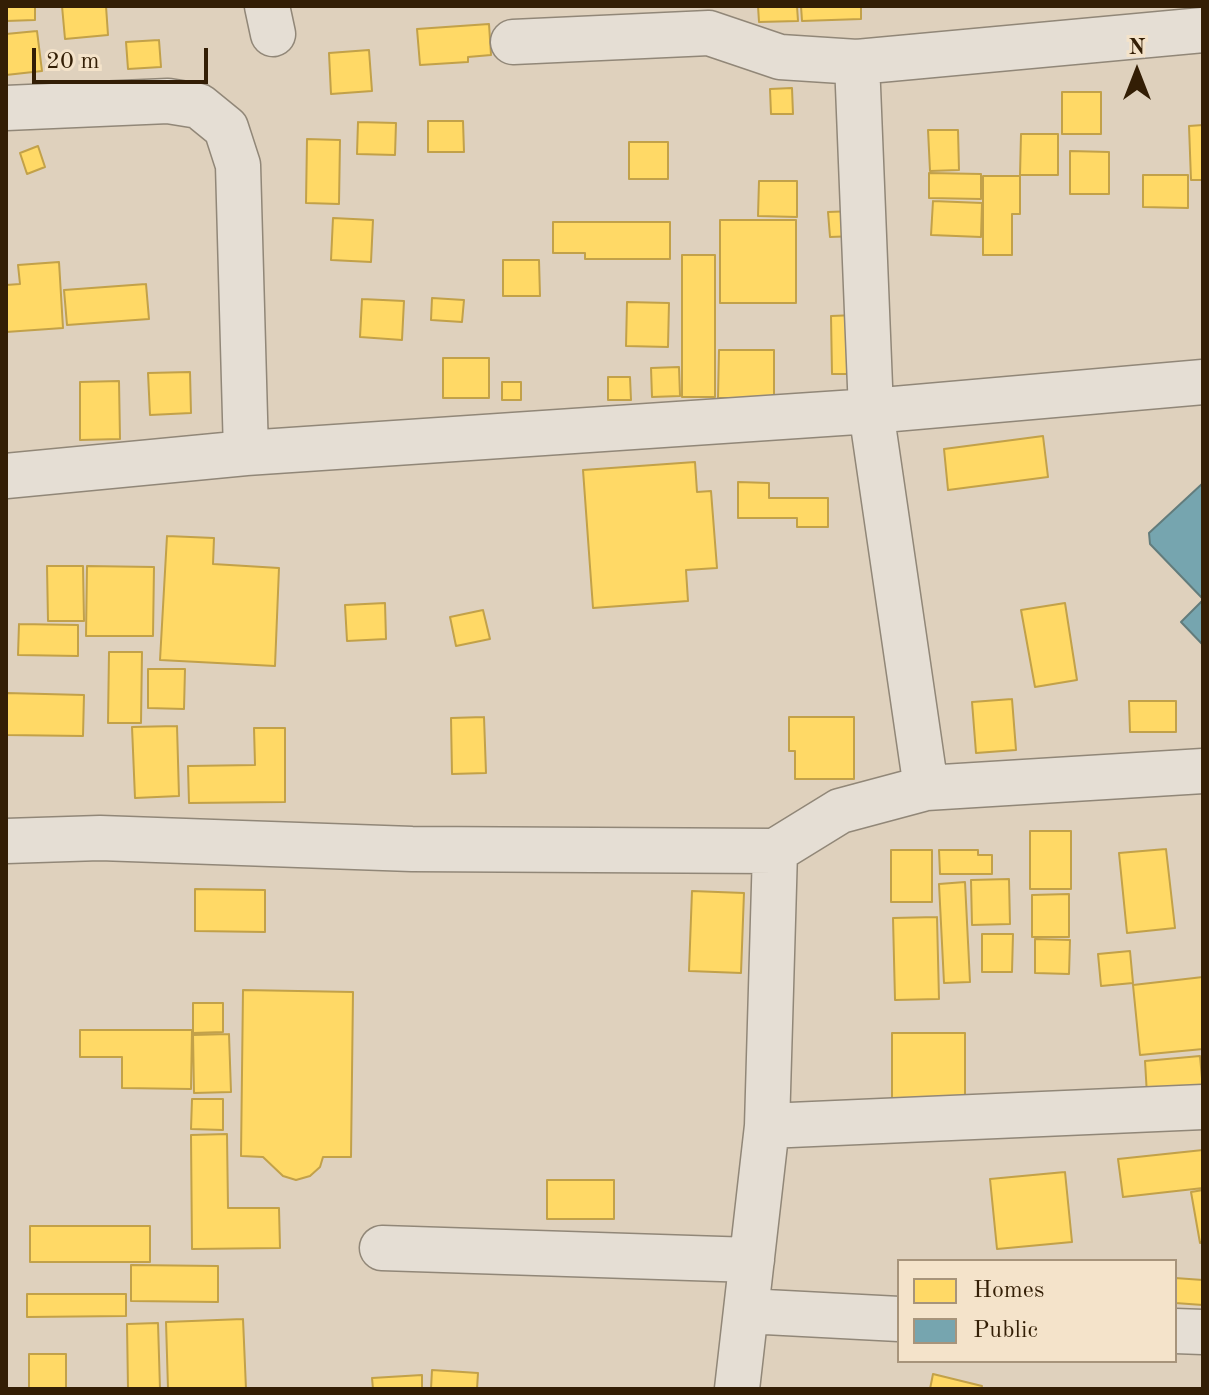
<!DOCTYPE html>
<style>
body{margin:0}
#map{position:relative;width:1209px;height:1395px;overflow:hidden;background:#dfd1bd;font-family:"Old Standard TT",serif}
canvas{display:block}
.frame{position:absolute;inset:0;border:8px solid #331e05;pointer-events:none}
.legend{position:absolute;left:897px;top:1259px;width:280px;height:104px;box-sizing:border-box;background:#f4e3ca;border:2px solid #a7947b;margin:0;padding:10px 14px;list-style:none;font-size:24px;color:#331e05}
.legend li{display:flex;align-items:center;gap:16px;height:40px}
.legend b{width:40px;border:2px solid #a7947b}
.north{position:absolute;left:1097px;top:32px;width:80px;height:80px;-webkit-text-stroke:6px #f4e3ca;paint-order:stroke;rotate:0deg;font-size:22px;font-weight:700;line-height:32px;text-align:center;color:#331e05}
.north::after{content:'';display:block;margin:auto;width:28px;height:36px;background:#331e05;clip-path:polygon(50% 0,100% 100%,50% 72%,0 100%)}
.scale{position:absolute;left:32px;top:48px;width:176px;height:36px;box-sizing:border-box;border:4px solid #331e05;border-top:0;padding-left:10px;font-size:24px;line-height:28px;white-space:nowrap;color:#331e05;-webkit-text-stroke:6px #f4e3ca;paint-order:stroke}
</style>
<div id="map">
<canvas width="1209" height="1395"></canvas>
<div class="frame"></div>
<ul class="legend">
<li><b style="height:22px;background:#ffd966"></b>Homes</li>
<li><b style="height:22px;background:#76a5af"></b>Public</li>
</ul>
<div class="north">N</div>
<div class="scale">20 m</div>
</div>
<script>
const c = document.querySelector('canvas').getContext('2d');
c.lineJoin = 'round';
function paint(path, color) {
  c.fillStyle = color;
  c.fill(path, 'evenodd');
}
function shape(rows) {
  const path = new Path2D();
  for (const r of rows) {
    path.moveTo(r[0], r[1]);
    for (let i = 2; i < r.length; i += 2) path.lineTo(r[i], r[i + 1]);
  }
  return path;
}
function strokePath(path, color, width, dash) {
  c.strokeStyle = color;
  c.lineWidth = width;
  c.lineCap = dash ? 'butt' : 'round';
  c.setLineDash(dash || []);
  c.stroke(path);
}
const homes = shape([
 [6,6,35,6,35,20,6,21,6,6],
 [62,6,106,6,108,35,65,39,62,6],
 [758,6,797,6,798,21,759,22,758,6],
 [801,6,861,6,861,19,802,21,801,6],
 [489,24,491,55,468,57,468,62,420,65,417,29,489,24],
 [37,31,42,71,6,75,6,34,37,31],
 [159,40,161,67,128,69,126,42,159,40],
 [369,50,372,91,331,94,329,53,369,50],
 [792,88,793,114,771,114,770,89,792,88],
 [1062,92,1101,92,1101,134,1062,134,1062,92],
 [428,121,463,121,464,152,428,152,428,121],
 [358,122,396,123,395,155,357,154,358,122],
 [1203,125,1203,180,1191,180,1189,126,1203,125],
 [928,130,958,130,959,170,930,171,928,130],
 [1021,134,1058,134,1058,175,1020,175,1021,134],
 [307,139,340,140,339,204,306,203,307,139],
 [629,142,668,142,668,179,629,179,629,142],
 [38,146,45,167,27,174,20,153,38,146],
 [1070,151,1109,152,1109,194,1070,194,1070,151],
 [929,173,981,174,981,199,929,198,929,173],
 [1143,175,1188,175,1188,208,1143,207,1143,175],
 [983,176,1020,176,1020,214,1012,214,1012,255,983,255,983,176],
 [759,181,797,181,797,217,758,216,759,181],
 [933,201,982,203,981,237,931,235,933,201],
 [854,211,856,236,830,237,828,212,854,211],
 [333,218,373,220,371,262,331,260,333,218],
 [720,220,796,220,796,303,720,303,720,220],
 [553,222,670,222,670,259,585,259,585,253,553,253,553,222],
 [682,255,715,255,715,397,682,397,682,255],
 [503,260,539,260,540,296,503,296,503,260],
 [59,262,63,328,6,332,6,285,20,284,18,265,59,262],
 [146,284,149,319,67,325,64,290,146,284],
 [432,298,464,300,462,322,431,320,432,298],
 [362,299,404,301,402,340,360,337,362,299],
 [627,302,669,303,668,347,626,346,627,302],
 [856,315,856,374,832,374,831,316,856,315],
 [719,350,774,350,774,398,718,398,719,350],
 [443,358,489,358,489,398,443,398,443,358],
 [679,367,680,396,652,397,651,368,679,367],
 [190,372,191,413,150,415,148,373,190,372],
 [608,377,630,377,631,400,608,400,608,377],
 [119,381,120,439,80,440,80,382,119,381],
 [502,382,521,382,521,400,502,400,502,382],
 [1043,436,1048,477,948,490,944,449,1043,436],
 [695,462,697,492,711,491,717,568,686,570,688,601,593,608,583,470,695,462],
 [738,482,769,483,769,498,828,498,828,527,797,527,797,518,738,518,738,482],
 [167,536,214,538,213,564,279,568,275,666,160,660,167,536],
 [47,566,83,566,84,621,48,621,47,566],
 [87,566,154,567,153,636,86,636,87,566],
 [385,603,386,639,347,641,345,605,385,603],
 [1065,603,1077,680,1035,687,1021,610,1065,603],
 [483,610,490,639,456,646,450,617,483,610],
 [19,624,78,625,78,656,18,655,19,624],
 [109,652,142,652,141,723,108,723,109,652],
 [148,669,185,669,184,709,148,708,148,669],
 [6,693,84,695,83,736,6,735,6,693],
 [1012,699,1016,750,976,753,972,702,1012,699],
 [1129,701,1176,701,1176,732,1130,732,1129,701],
 [484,717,486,773,452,774,451,718,484,717],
 [789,717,854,717,854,779,795,779,795,751,789,751,789,717],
 [177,726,179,796,135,798,132,727,177,726],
 [254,728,285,728,285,802,189,803,188,766,255,765,254,728],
 [1030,831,1071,831,1071,889,1030,889,1030,831],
 [1166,849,1175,928,1127,933,1119,853,1166,849],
 [891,850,932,850,932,902,891,902,891,850],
 [939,850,978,850,978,855,992,855,992,874,940,874,939,850],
 [1009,879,1010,924,972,925,971,880,1009,879],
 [965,882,970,982,944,983,939,884,965,882],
 [195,889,265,890,265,932,195,931,195,889],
 [692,891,744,893,741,973,689,971,692,891],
 [1069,894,1069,937,1032,937,1032,895,1069,894],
 [937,917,939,999,895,1000,893,918,937,917],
 [982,934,1013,934,1012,972,982,972,982,934],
 [1035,939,1070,940,1069,974,1035,973,1035,939],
 [1130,951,1133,983,1101,986,1098,954,1130,951],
 [1203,977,1203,1049,1140,1055,1133,985,1203,977],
 [243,990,353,992,351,1157,323,1157,320,1167,310,1176,296,1180,283,1176,263,1157,241,1156,243,990],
 [193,1003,223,1003,223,1032,193,1033,193,1003],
 [80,1030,192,1030,191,1089,122,1088,122,1057,80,1057,80,1030],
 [892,1033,965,1033,965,1109,892,1109,892,1033],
 [229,1034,231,1092,194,1093,193,1035,229,1034],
 [1200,1056,1203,1090,1147,1095,1145,1061,1200,1056],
 [192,1099,223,1099,223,1130,191,1129,192,1099],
 [227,1134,228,1208,279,1208,280,1248,192,1249,191,1135,227,1134],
 [1203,1150,1203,1188,1123,1197,1118,1159,1203,1150],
 [1065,1172,1072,1242,997,1249,990,1179,1065,1172],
 [547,1180,614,1180,614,1219,547,1219,547,1180],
 [1203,1190,1203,1242,1200,1243,1191,1192,1203,1190],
 [30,1226,150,1226,150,1262,30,1262,30,1226],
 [131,1265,218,1266,218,1302,131,1301,131,1265],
 [1175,1278,1203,1280,1203,1305,1175,1303,1175,1278],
 [27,1294,126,1294,126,1316,27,1317,27,1294],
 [243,1319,246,1389,168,1389,166,1322,243,1319],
 [158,1323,160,1389,128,1389,127,1324,158,1323],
 [29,1354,66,1354,66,1389,29,1389,29,1354],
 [432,1370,478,1373,477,1389,431,1389,432,1370],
 [933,1374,982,1386,981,1389,930,1389,933,1374],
 [422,1375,422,1389,373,1389,372,1378,422,1375]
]);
const public = shape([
 [1203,483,1203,599,1150,544,1149,533,1203,483],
 [1203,600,1203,645,1181,622,1203,600]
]);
const minor = shape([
 [267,6,273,34],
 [513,42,709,33,780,57,857,62,1203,30],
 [857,62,871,411,926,788],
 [6,108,168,101,199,106,226,128,238,165,246,453],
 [6,476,246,453,871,411,1203,382],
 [6,841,100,838,412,849,775,851],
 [767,1126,1203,1107],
 [382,1248,752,1260],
 [746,1311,899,1319],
 [1175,1331,1203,1332],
 [737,1389,767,1126,775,851,840,811,926,788,1203,771]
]);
paint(homes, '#ffd966');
strokePath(homes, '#c2a149', 2);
paint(public, '#76a5af');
strokePath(public, '#627c7c', 2);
strokePath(minor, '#918778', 47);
strokePath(minor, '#e5ded4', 44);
</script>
